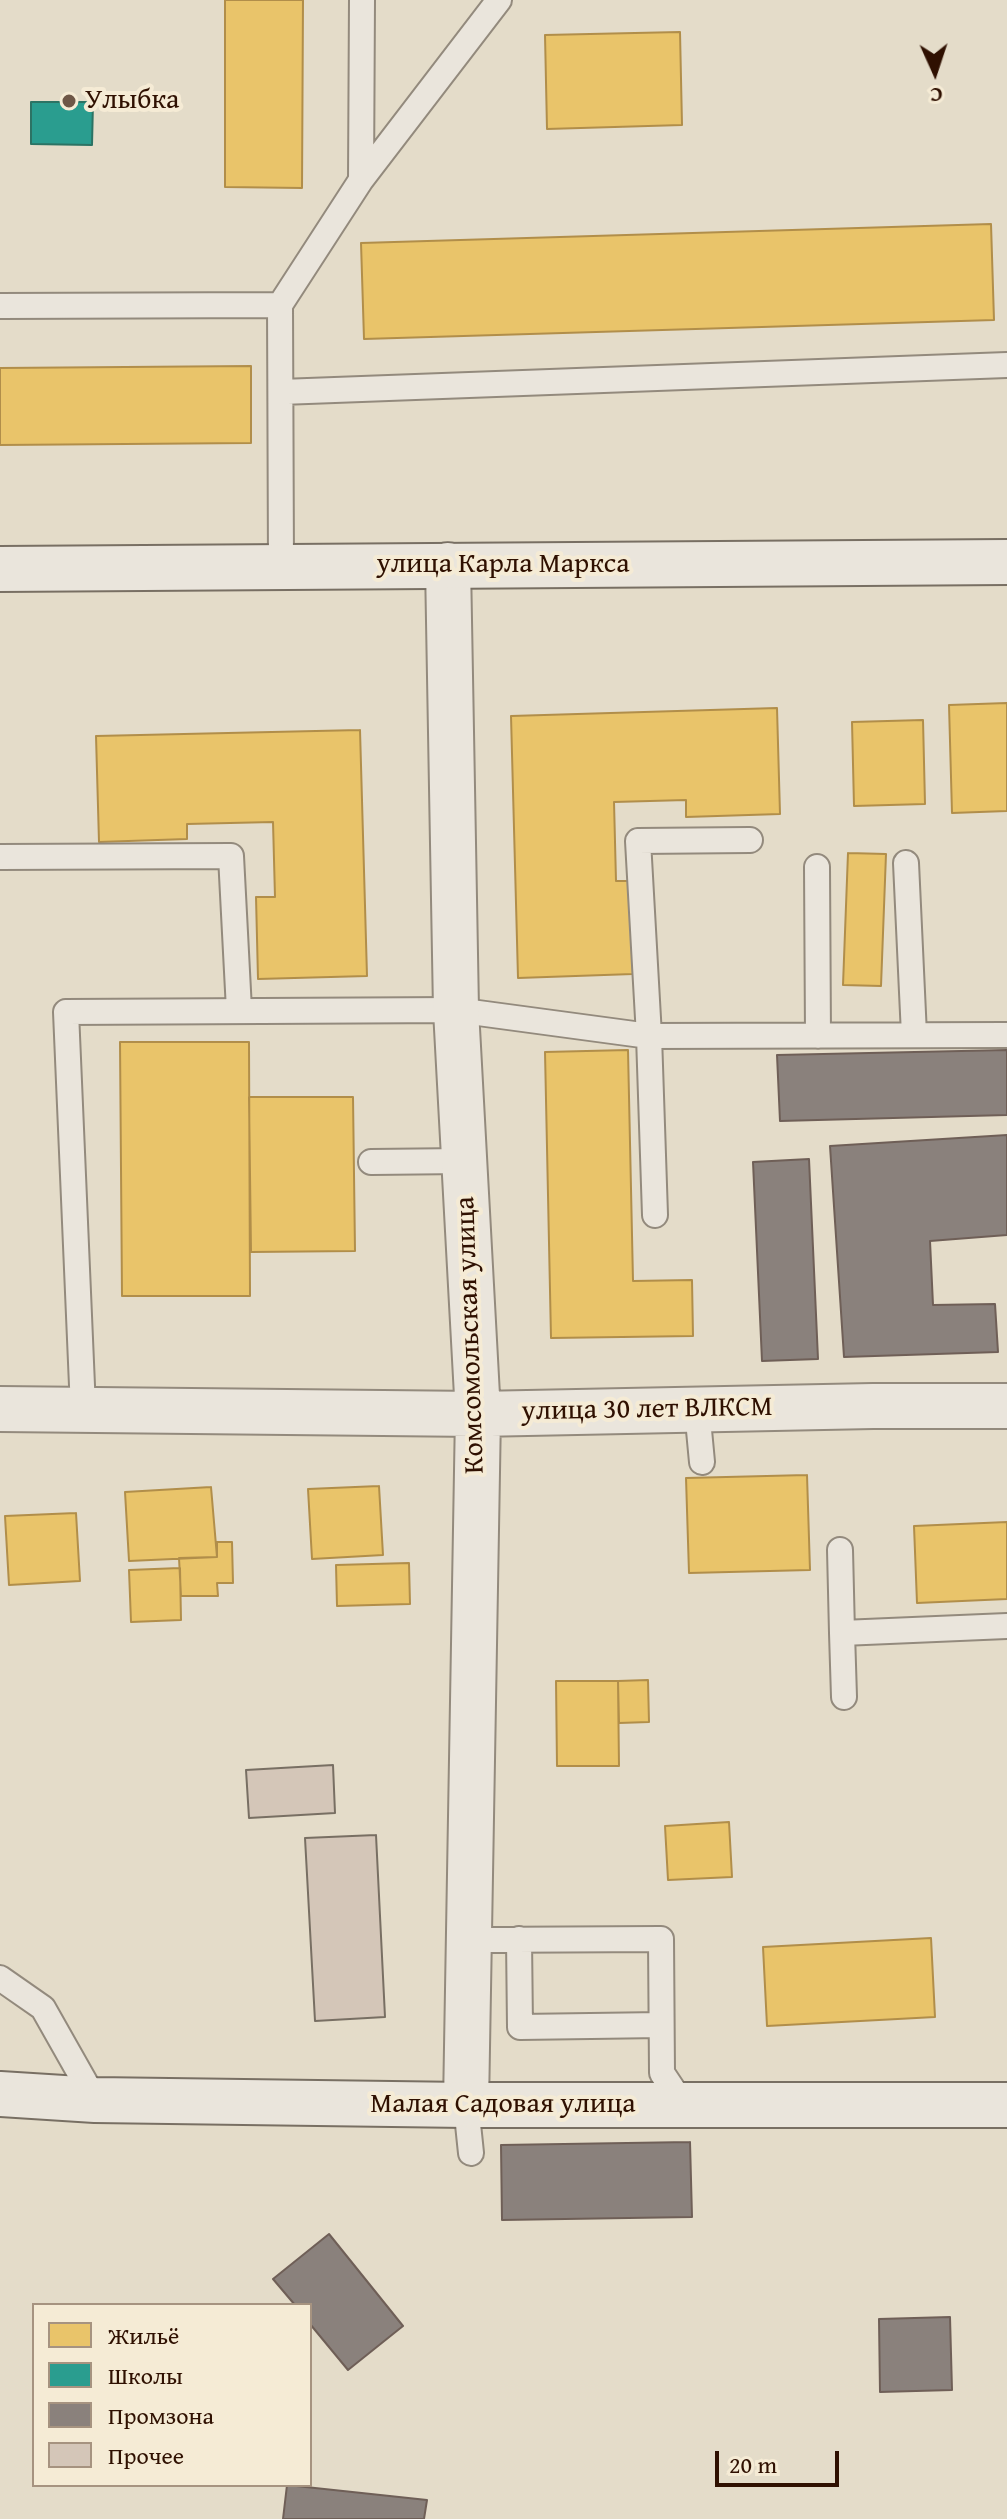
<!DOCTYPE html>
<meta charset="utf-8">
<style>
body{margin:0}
#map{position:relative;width:1007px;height:2519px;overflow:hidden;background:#e4dcc9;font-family:"Gentium Book Plus",serif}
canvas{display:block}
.legend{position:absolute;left:32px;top:2303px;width:280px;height:184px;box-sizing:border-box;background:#f5ebd5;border:2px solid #a69380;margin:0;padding:10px 14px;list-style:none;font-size:24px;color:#2f1001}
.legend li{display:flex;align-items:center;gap:16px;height:40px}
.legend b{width:40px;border:2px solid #a69380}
.north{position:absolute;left:895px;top:32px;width:80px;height:80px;-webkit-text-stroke:6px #f5ebd5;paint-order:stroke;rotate:177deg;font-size:22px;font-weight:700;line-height:32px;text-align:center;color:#2f1001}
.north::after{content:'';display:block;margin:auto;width:28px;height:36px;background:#2f1001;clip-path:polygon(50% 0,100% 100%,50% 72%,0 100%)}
.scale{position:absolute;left:715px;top:2451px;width:124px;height:36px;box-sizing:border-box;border:4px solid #2f1001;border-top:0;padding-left:10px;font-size:24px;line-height:28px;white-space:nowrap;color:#2f1001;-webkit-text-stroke:6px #f5ebd5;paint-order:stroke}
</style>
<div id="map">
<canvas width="1007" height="2519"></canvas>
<ul class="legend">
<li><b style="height:22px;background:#e9c46a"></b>Жильё</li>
<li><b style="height:22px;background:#2a9d8f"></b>Школы</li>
<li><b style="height:22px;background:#8a817c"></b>Промзона</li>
<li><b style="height:22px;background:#d4c6b8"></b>Прочее</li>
</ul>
<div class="north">С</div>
<div class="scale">20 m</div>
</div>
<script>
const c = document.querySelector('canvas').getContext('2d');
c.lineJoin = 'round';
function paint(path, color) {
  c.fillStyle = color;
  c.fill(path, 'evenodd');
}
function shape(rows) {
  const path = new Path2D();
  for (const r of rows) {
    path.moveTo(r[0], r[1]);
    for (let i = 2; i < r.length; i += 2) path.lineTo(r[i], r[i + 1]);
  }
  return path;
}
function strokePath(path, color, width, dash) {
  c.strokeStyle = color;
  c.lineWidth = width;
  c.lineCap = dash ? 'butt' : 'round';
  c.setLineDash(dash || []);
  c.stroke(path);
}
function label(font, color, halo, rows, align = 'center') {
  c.font = font + ' "Gentium Book Plus",serif';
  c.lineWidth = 8;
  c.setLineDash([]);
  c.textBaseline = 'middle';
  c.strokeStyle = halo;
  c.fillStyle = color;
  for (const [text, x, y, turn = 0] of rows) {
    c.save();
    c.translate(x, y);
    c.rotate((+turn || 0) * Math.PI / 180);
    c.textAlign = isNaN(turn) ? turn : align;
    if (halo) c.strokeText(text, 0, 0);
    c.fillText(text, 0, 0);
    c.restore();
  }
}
const homes = shape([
 [225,0,303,0,302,188,225,187,225,0],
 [680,32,682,125,547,129,545,35,680,32],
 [991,224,994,320,364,339,361,243,991,224],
 [251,366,251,443,0,445,0,368,251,366],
 [1007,703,1007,811,952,813,949,705,1007,703],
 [777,708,780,814,686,817,686,800,614,802,616,881,630,881,633,974,518,978,511,716,777,708],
 [923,720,925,804,854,806,852,722,923,720],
 [360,730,367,976,258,979,256,897,275,897,273,822,187,824,187,839,99,842,96,736,360,730],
 [848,853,886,854,881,986,843,985,848,853],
 [120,1042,249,1042,250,1296,122,1296,120,1042],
 [628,1050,633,1281,692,1280,693,1336,551,1338,545,1052,628,1050],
 [249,1097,353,1097,355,1251,251,1252,249,1097],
 [807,1475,810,1570,689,1573,686,1478,807,1475],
 [379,1486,383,1555,312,1559,308,1489,379,1486],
 [211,1487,217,1557,129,1561,125,1492,211,1487],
 [76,1513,80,1581,9,1585,5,1516,76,1513],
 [1007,1522,1007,1599,917,1603,914,1526,1007,1522],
 [217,1542,232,1542,233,1583,217,1583,218,1596,181,1596,179,1558,217,1557,217,1542],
 [409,1563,410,1604,337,1606,336,1565,409,1563],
 [180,1568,181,1620,131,1622,129,1570,180,1568],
 [648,1680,649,1722,619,1723,618,1681,648,1680],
 [556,1681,618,1681,619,1766,557,1766,556,1681],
 [729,1822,732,1877,668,1880,665,1826,729,1822],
 [931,1938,935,2017,767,2026,763,1947,931,1938]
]);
const schools = shape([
 [31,102,93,102,92,145,31,144,31,102]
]);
const industry = shape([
 [1007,1050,1007,1115,780,1121,777,1055,1007,1050],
 [1007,1135,1007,1235,930,1241,933,1305,995,1304,998,1352,844,1357,830,1146,1007,1135],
 [809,1159,818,1359,762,1361,753,1162,809,1159],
 [690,2142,692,2217,502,2220,501,2145,690,2142],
 [329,2234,403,2326,348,2370,310,2324,310,2305,295,2305,273,2279,329,2234],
 [950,2317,952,2390,880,2392,879,2319,950,2317],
 [287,2485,427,2500,424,2519,283,2519,287,2485]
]);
const building = shape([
 [333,1765,335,1813,249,1818,246,1770,333,1765],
 [376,1835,385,2017,315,2021,305,1838,376,1835]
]);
const lane = shape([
 [361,180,499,0],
 [0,306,280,305],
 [281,392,1007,365],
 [281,566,280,305,361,180,362,0],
 [0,857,231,856,239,1010],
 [906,863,914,1035],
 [817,867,818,1036],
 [371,1162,464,1161],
 [655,1215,649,1036,638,841,750,840],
 [83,1409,66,1012,456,1010,649,1036,1007,1035],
 [697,1409,702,1462],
 [840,1550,842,1633,1007,1626],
 [842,1633,844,1697],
 [519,1939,520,2027,661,2025],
 [467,1940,661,1939,662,2073,684,2106],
 [0,1978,43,2008,95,2100],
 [466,2105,471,2153]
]);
const street = shape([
 [448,565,456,1010,478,1414,466,2105],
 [0,1409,478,1414,873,1406,1007,1406]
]);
const secondary = shape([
 [0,569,1007,562],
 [0,2094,95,2100,466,2105,1007,2105]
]);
const markers = [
 [69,101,8,"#6e5747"]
];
const poiNames = [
 ["Улыбка",85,101]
];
const streetNames = [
 ["улица Карла Маркса",503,565],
 ["Комсомольская улица",471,1335,-92],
 ["улица 30 лет ВЛКСМ",647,1410,-1],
 ["Малая Садовая улица",503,2105]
];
paint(homes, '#e9c46a');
strokePath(homes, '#b18e4a', 2);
paint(schools, '#2a9d8f');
strokePath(schools, '#2c7364', 2);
paint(industry, '#8a817c');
strokePath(industry, '#6f5f57', 2);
paint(building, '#d4c6b8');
strokePath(building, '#786f63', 2);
strokePath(lane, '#938a7d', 28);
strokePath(street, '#938a7d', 48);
strokePath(secondary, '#786f63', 48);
strokePath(lane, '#eae5dc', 24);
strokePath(street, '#eae5dc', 44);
strokePath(secondary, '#eae5dc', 44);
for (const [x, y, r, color] of markers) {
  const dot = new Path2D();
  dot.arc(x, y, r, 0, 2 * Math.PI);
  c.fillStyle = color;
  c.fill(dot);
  strokePath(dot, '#f5ebd5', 3);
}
label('28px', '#2f1001', '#f5ebd5', poiNames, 'left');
label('28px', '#2f1001', '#f5ebd5', streetNames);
</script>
